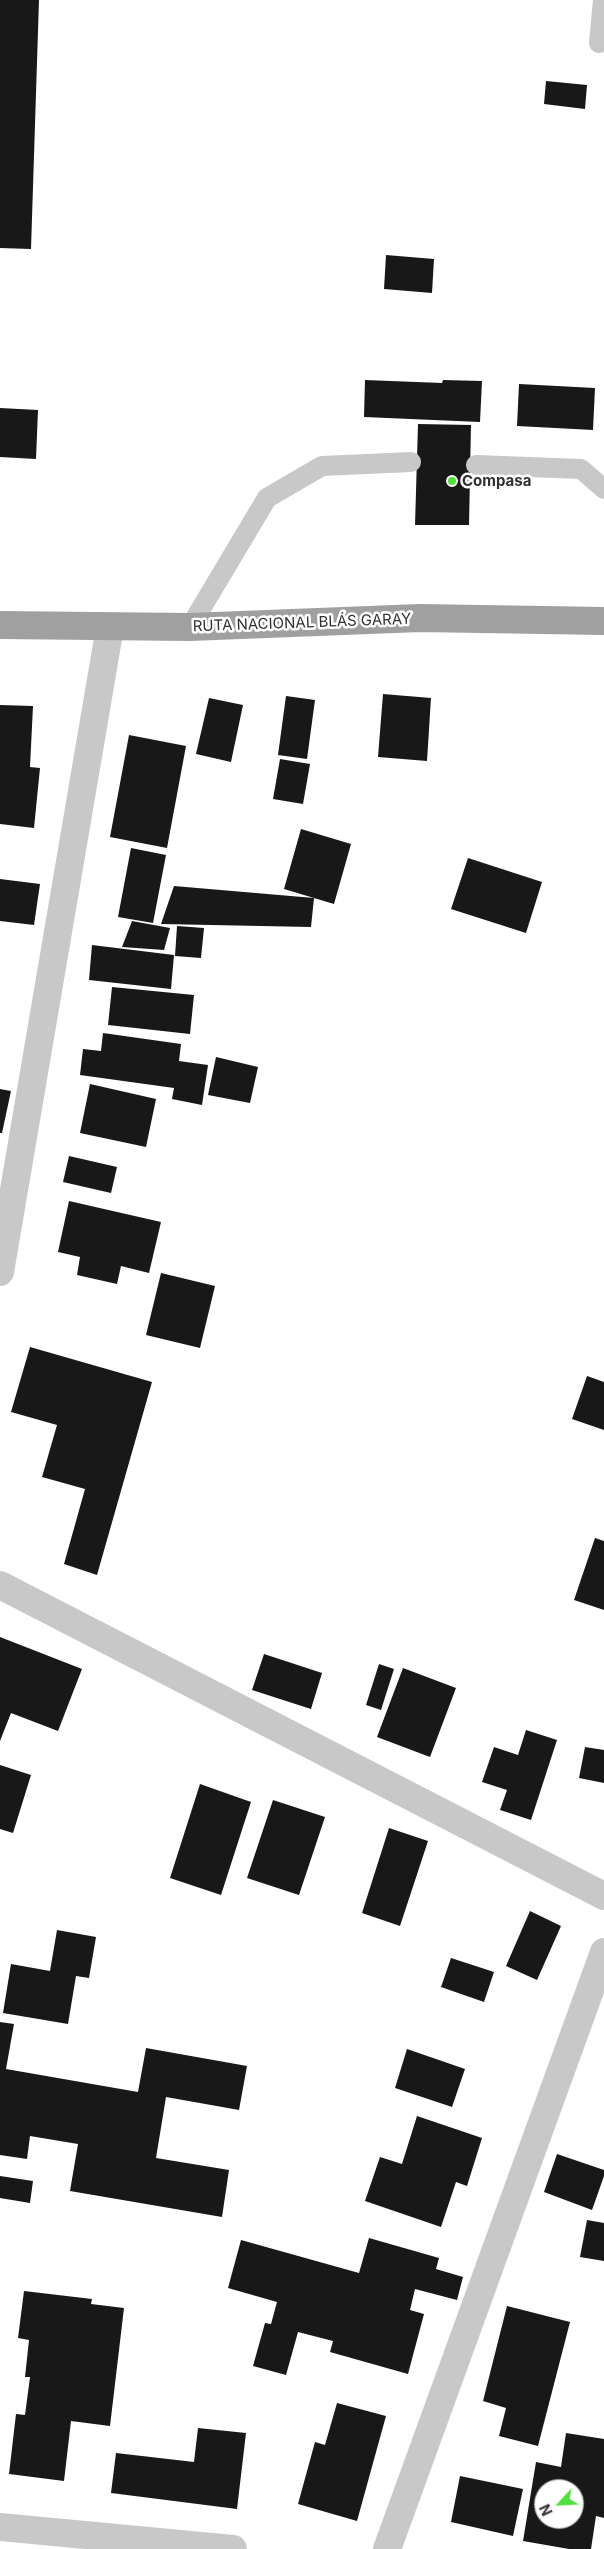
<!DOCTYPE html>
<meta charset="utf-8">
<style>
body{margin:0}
#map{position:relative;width:604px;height:2549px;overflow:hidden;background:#fff;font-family:Inter,sans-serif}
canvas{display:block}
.north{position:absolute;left:534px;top:2479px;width:50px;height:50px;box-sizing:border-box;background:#fff;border:1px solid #adadad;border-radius:50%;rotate:245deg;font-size:14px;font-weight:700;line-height:20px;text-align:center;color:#313131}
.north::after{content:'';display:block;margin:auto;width:18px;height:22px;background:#4ee03b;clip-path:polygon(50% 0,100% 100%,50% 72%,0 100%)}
</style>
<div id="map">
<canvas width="604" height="2549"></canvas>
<div class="north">N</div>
</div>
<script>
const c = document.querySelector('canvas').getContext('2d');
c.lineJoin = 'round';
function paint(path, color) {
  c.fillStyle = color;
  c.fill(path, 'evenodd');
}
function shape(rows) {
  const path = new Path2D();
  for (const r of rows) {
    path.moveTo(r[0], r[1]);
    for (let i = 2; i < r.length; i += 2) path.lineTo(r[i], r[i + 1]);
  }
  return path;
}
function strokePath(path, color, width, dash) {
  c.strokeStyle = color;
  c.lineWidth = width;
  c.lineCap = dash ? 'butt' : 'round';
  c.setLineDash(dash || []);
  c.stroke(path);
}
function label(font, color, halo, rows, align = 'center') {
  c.font = font + ' Inter,sans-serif';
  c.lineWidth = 5;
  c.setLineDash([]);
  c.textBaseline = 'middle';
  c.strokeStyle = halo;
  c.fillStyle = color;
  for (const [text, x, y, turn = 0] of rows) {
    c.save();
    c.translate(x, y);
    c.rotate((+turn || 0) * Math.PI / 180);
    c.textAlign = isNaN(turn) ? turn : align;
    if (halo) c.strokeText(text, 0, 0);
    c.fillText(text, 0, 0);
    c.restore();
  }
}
const building = shape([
 [0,0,39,0,31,249,0,248],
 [546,81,587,85,585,109,544,104],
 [386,255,434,259,432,293,384,289],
 [365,380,442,383,443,380,482,381,480,422,364,417],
 [519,384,595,388,593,430,517,426],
 [0,408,38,410,36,459,0,457],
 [418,424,471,425,469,525,415,525],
 [383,694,431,698,427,761,378,757],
 [286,696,315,700,307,759,278,755],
 [209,698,243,705,231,762,196,754],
 [0,705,33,706,30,767,40,768,34,828,0,824],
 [129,735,186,746,167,848,110,837],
 [280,759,310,764,303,804,273,799],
 [301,829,351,844,334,904,284,889],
 [131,848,166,855,153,923,118,917],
 [468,858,542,882,526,933,451,909],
 [0,879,40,884,34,925,0,921],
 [174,886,314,898,311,927,161,924],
 [132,921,170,928,164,950,122,947],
 [177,926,204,928,201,958,175,956],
 [92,945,174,955,171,989,89,980],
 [112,987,194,995,190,1034,108,1025],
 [103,1033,181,1044,179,1061,208,1065,202,1105,172,1099,174,1088,80,1075,83,1049,101,1051],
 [216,1057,258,1067,250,1103,208,1095],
 [90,1084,156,1099,146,1147,80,1133],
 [0,1089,11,1091,2,1133,0,1133],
 [69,1156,117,1167,111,1193,63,1182],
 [69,1201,161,1222,149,1273,121,1266,117,1284,77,1275,80,1257,58,1252],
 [161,1273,215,1286,200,1348,146,1335],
 [30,1347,152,1382,97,1575,64,1564,85,1489,42,1477,57,1425,11,1412],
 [587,1376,604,1382,604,1430,572,1419],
 [595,1538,604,1541,604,1610,574,1600],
 [0,1637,82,1669,58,1731,11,1713,0,1741],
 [264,1654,322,1673,311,1709,252,1690],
 [379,1664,394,1669,381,1710,366,1705],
 [403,1668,456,1688,430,1757,377,1737],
 [526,1730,557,1740,531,1820,500,1810,507,1790,482,1782,494,1747,518,1755],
 [585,1747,604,1750,604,1783,579,1778],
 [0,1765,31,1775,13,1833,0,1829],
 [200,1784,251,1802,221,1895,170,1878],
 [273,1800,325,1817,299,1895,247,1878],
 [389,1828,428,1841,400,1926,362,1913],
 [530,1911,561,1926,537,1980,506,1966],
 [57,1930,96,1937,89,1978,76,1976,68,2024,3,2013,11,1964,50,1971],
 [451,1958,494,1972,484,2002,441,1987],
 [0,2022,14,2024,6,2069,138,2092,146,2048,247,2066,239,2110,166,2097,156,2158,229,2170,222,2217,70,2191,78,2144,30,2136,27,2159,0,2155],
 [407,2049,465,2069,452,2107,395,2088],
 [417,2116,482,2138,467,2186,456,2182,441,2227,365,2201,380,2157,402,2164],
 [557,2154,604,2170,604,2176,592,2210,544,2192],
 [0,2176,33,2181,30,2203,0,2198],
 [587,2220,604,2223,604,2261,580,2257],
 [369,2238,439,2258,436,2269,463,2277,457,2300,415,2289,410,2310,424,2314,408,2374,330,2352,333,2341,298,2332,286,2375,253,2366,265,2323,271,2324,277,2302,228,2288,241,2240,359,2273],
 [24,2291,92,2299,91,2304,124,2308,110,2426,71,2421,64,2481,9,2474,16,2414,25,2415,30,2377,25,2377,29,2340,18,2338],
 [507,2306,570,2322,538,2446,499,2436,506,2408,483,2401],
 [337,2403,386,2416,357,2521,298,2504,315,2442,325,2445],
 [198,2428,246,2433,237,2509,111,2493,116,2453,194,2462],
 [566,2433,604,2439,604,2518,596,2516,591,2549,569,2549,523,2541,536,2462,561,2467],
 [544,2489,574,2489,574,2519,544,2519],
 [460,2476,523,2489,513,2536,451,2522]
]);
const service = shape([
 [599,43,603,0],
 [476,465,581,469,604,489],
 [190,627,267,498,322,466,411,462]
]);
const minor = shape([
 [0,1272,110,627],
 [0,1585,604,1896],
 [0,2527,233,2549],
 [387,2549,604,1952]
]);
const trunk = shape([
 [0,625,190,627,420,618,604,621]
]);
const markers = [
 [452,481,5,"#4ee03b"]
];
const poiNames = [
 ["Compasa",462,481]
];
const streetNames = [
 ["RUTA NACIONAL BLÁS GARAY",302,623,-2]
];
paint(building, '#181818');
strokePath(service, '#c8c8c8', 20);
strokePath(minor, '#c8c8c8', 28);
strokePath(trunk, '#a0a0a0', 28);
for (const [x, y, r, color] of markers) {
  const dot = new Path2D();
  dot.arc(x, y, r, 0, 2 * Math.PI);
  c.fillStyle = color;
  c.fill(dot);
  strokePath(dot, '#fff', 2);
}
label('bold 15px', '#313131', '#fff', poiNames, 'left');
label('15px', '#313131', '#fff', streetNames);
</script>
